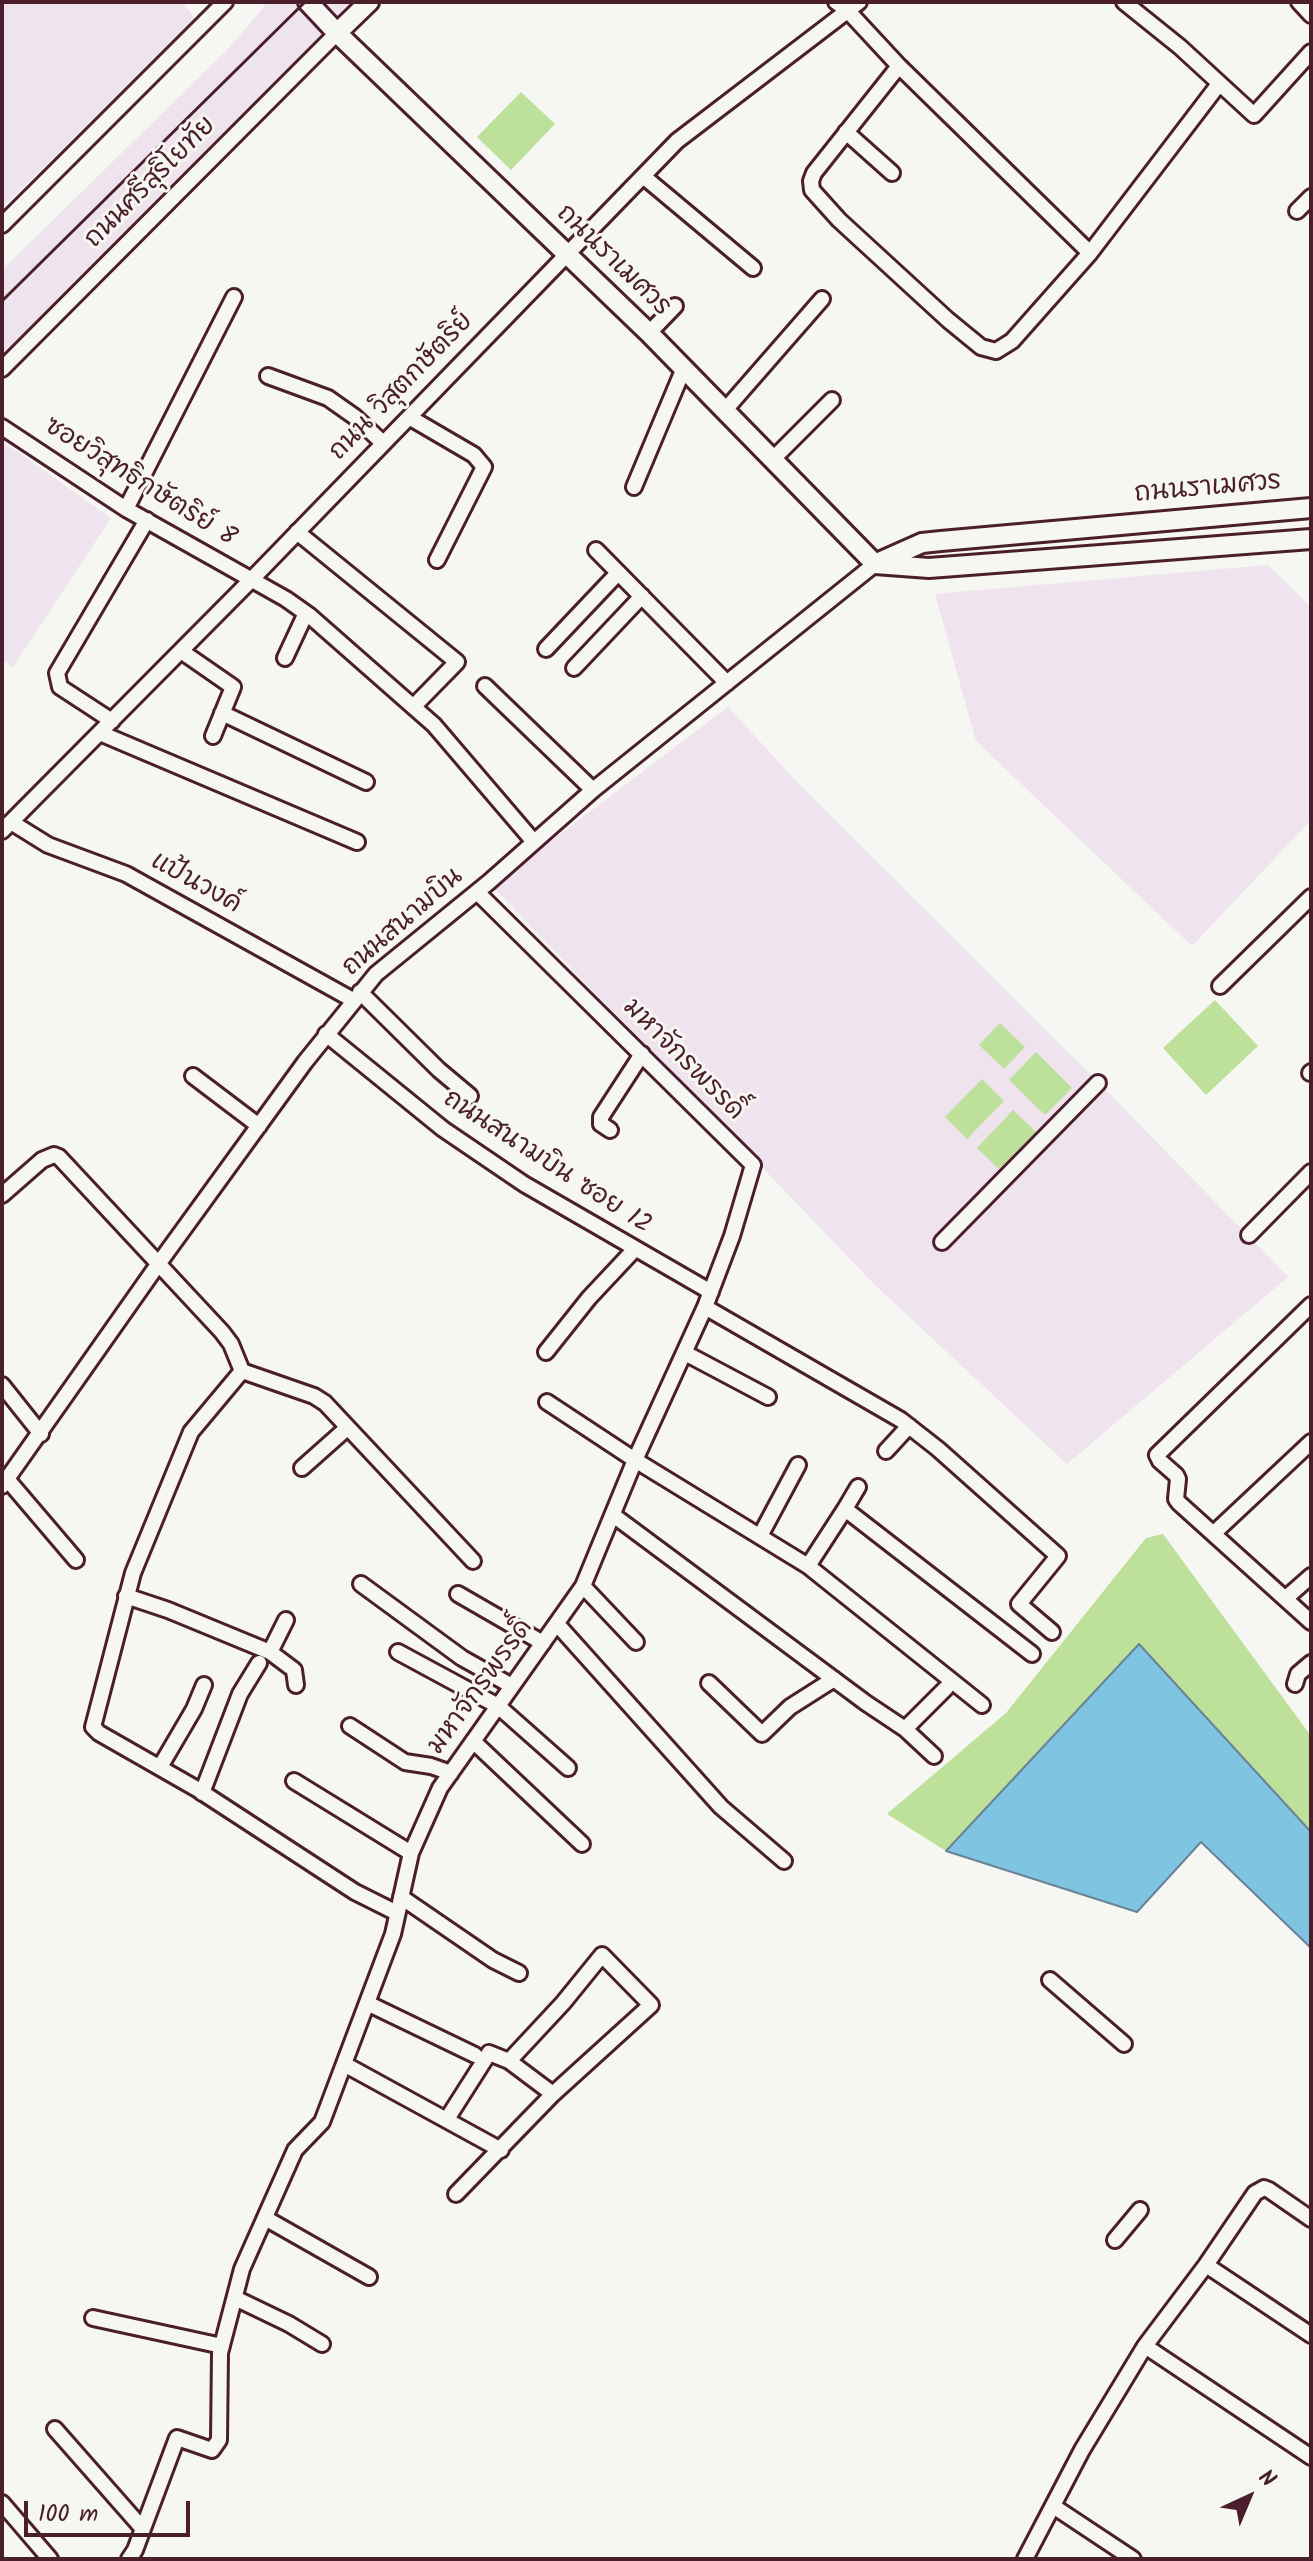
<!DOCTYPE html>
<meta charset="utf-8">
<style>
body{margin:0}
#map{position:relative;width:1313px;height:2561px;overflow:hidden;background:#f6f6f2;font-family:Kalam,sans-serif}
canvas{display:block}
.frame{position:absolute;inset:0;border:4px solid #4a1f2b;pointer-events:none}
.north{position:absolute;left:1209px;top:2457px;width:80px;height:80px;-webkit-text-stroke:6px #f6f6f2;paint-order:stroke;rotate:44deg;font-size:22px;font-weight:700;line-height:32px;text-align:center;color:#4a1f2b}
.north::after{content:'';display:block;margin:auto;width:28px;height:36px;background:#4a1f2b;clip-path:polygon(50% 0,100% 100%,50% 72%,0 100%)}
.scale{position:absolute;left:24px;top:2501px;width:166px;height:36px;box-sizing:border-box;border:4px solid #4a1f2b;border-top:0;padding-left:10px;font-size:24px;line-height:28px;white-space:nowrap;color:#4a1f2b;-webkit-text-stroke:6px #f6f6f2;paint-order:stroke}
</style>
<div id="map">
<canvas width="1313" height="2561"></canvas>
<div class="frame"></div>
<div class="north">N</div>
<div class="scale">100 m</div>
</div>
<script>
const c = document.querySelector('canvas').getContext('2d');
c.lineJoin = 'round';
function paint(path, color) {
  c.fillStyle = color;
  c.fill(path, 'evenodd');
}
function shape(rows) {
  const path = new Path2D();
  for (const r of rows) {
    path.moveTo(r[0], r[1]);
    for (let i = 2; i < r.length; i += 2) path.lineTo(r[i], r[i + 1]);
  }
  return path;
}
function strokePath(path, color, width, dash) {
  c.strokeStyle = color;
  c.lineWidth = width;
  c.lineCap = dash ? 'butt' : 'round';
  c.setLineDash(dash || []);
  c.stroke(path);
}
function label(font, color, halo, rows, align = 'center') {
  c.font = font + ' Kalam,"Playpen Sans Thai",sans-serif';
  c.lineWidth = 6;
  c.setLineDash([]);
  c.textBaseline = 'middle';
  c.strokeStyle = halo;
  c.fillStyle = color;
  for (const [text, x, y, turn = 0] of rows) {
    c.save();
    c.translate(x, y);
    c.rotate((+turn || 0) * Math.PI / 180);
    c.textAlign = isNaN(turn) ? turn : align;
    if (halo) c.strokeText(text, 0, 0);
    c.fillText(text, 0, 0);
    c.restore();
  }
}
const built = shape([
 [2,2,182,2,194,18,2,208],
 [268,2,356,2,2,360,2,270,229,48],
 [2,441,111,518,13,667,2,660],
 [1268,565,1311,607,1311,820,1192,946,976,741,935,594],
 [728,707,798,783,1105,1089,1288,1277,1067,1464,875,1285,492,886]
]);
const green = shape([
 [521,92,555,124,511,170,477,137],
 [1215,1000,1258,1046,1206,1095,1163,1048],
 [1000,1023,1025,1047,1004,1069,979,1045],
 [1036,1052,1072,1088,1045,1115,1009,1080],
 [982,1079,1004,1101,967,1139,945,1117],
 [1013,1110,1036,1132,999,1169,977,1148],
 [1163,1534,1311,1736,1311,1832,1139,1644,946,1851,887,1814,1006,1713,1146,1538]
]);
const water = shape([
 [1139,1644,1311,1832,1311,1948,1201,1842,1137,1912,946,1851,1139,1644]
]);
const minor = shape([
 [836,2,848,11,899,66,1090,253],
 [1124,2,1180,47,1254,115,1311,52],
 [1299,2,1311,15],
 [899,66,814,173,811,181,812,190,839,220,948,320,981,347,996,351,1012,341,1090,253,1219,84],
 [846,132,892,173],
 [643,176,753,268],
 [1297,211,1311,197],
 [2,225,225,2],
 [649,333,675,306],
 [2,369,337,33],
 [268,376,328,398,355,417,383,443],
 [726,409,822,299],
 [409,417,474,455,484,467,437,560],
 [2,427,126,509,286,599,310,616,434,725,534,842],
 [773,459,832,400],
 [634,487,684,368],
 [126,509,234,297],
 [297,532,457,662,414,706],
 [596,550,727,683],
 [546,649,618,573],
 [181,651,233,687,213,736],
 [285,658,306,613],
 [574,668,642,596],
 [485,686,593,790],
 [222,713,366,782],
 [112,721,60,687,57,673,147,520],
 [100,733,357,842],
 [11,822,48,845,126,874,353,1000],
 [2,831,251,580,677,141,859,2],
 [1220,986,1311,897],
 [360,992,439,1070,470,1096],
 [326,1034,443,1129,524,1184,711,1292],
 [1310,1073,1311,1072],
 [193,1076,259,1126],
 [610,1130,601,1124,601,1117,642,1054],
 [2,1195,42,1160,54,1155,59,1157,222,1332,231,1344,242,1371,191,1432,133,1573,93,1727,99,1733,197,1789,355,1892,397,1913],
 [1249,1235,1311,1172],
 [942,1242,1098,1083],
 [1311,1305,1157,1455,1160,1461,1176,1475,1178,1479,1176,1499,1179,1503,1311,1622],
 [705,1307,901,1420,938,1449,1058,1556,1019,1604,1052,1632],
 [546,1352,589,1298,634,1250],
 [685,1353,768,1397],
 [242,1371,314,1396,325,1403,473,1561],
 [2,1385,41,1434],
 [547,1402,635,1460,808,1566,982,1705],
 [886,1451,909,1426],
 [302,1468,347,1428],
 [7,1479,76,1560],
 [2,1486,159,1263,305,1062,376,974,489,882,593,790,875,564],
 [845,1509,858,1487],
 [613,1515,866,1703,905,1729,934,1756],
 [1214,1533,1311,1442],
 [760,1536,798,1465],
 [808,1566,845,1509,1032,1654],
 [361,1584,462,1658,512,1686],
 [583,1586,636,1642],
 [458,1594,543,1643],
 [126,1596,168,1610,270,1652,294,1670,296,1685],
 [1286,1598,1311,1576],
 [557,1624,721,1807,784,1861],
 [270,1652,286,1620],
 [398,1652,498,1706,568,1768],
 [709,1683,762,1734,790,1707,834,1679],
 [1295,1684,1298,1674,1311,1663],
 [350,1726,405,1762,431,1766,451,1773],
 [905,1729,946,1688],
 [473,1741,582,1844],
 [160,1767,194,1709,204,1685],
 [294,1781,411,1853],
 [202,1793,240,1694,259,1663],
 [401,1897,493,1960,519,1973],
 [1050,1980,1124,2044],
 [367,2003,475,2055],
 [344,2064,501,2150],
 [447,2119,489,2053,509,2061,553,2094],
 [456,2194,553,2094,651,2005,602,1955,563,2003,509,2061],
 [265,2218,369,2277],
 [1115,2240,1140,2210],
 [1206,2265,1311,2335],
 [235,2298,289,2324,322,2344],
 [93,2318,222,2346],
 [1145,2346,1311,2457],
 [55,2429,143,2529],
 [2,2503,50,2559],
 [1053,2506,1133,2559],
 [129,2559,135,2550,177,2438,212,2450,219,2440,220,2353,242,2269,295,2150,322,2122,393,1934,411,1853,440,1788,583,1586,635,1460,705,1307,732,1236,753,1165,477,892],
 [1025,2559,1082,2450,1145,2346,1206,2265,1255,2193,1264,2188,1269,2190,1311,2219]
]);
const major = shape([
 [308,2,337,33,649,333,875,564,929,568,1311,539],
 [337,33,369,2],
 [877,563,922,543,941,541,1311,508]
]);
const rail = shape([
 [2,301,305,2]
]);
const streetNames = [
 ["ถนนศรีสุริโยทัย",152,184,-45],
 ["ถนนราเมศวร",612,262,44],
 ["ถนน วิสุตกษัตริย์",403,388,-46],
 ["ซอยวิสุทธิกษัตริย์ 8",139,484,32],
 ["ถนนราเมศวร",1208,490,-5],
 ["แป้นวงค์",195,885,29],
 ["ถนนสนามบิน",404,924,-41],
 ["มหาจักรพรรดิ์",682,1061,45],
 ["ถนนสนามบิน ซอย 12",546,1164,33],
 ["มหาจักรพรรดิ์",482,1688,-54]
];
paint(built, '#efe3ed');
paint(green, '#bde09b');
paint(water, '#7fc4e0');
strokePath(water, '#6a8298', 2);
strokePath(minor, '#4a1f2b', 20);
strokePath(major, '#4a1f2b', 24);
strokePath(minor, '#f6f6f2', 14);
strokePath(major, '#f6f6f2', 18);
strokePath(rail, '#4a1f2b', 3);
label('26px', '#4a1f2b', '#f6f6f2', streetNames);
</script>
